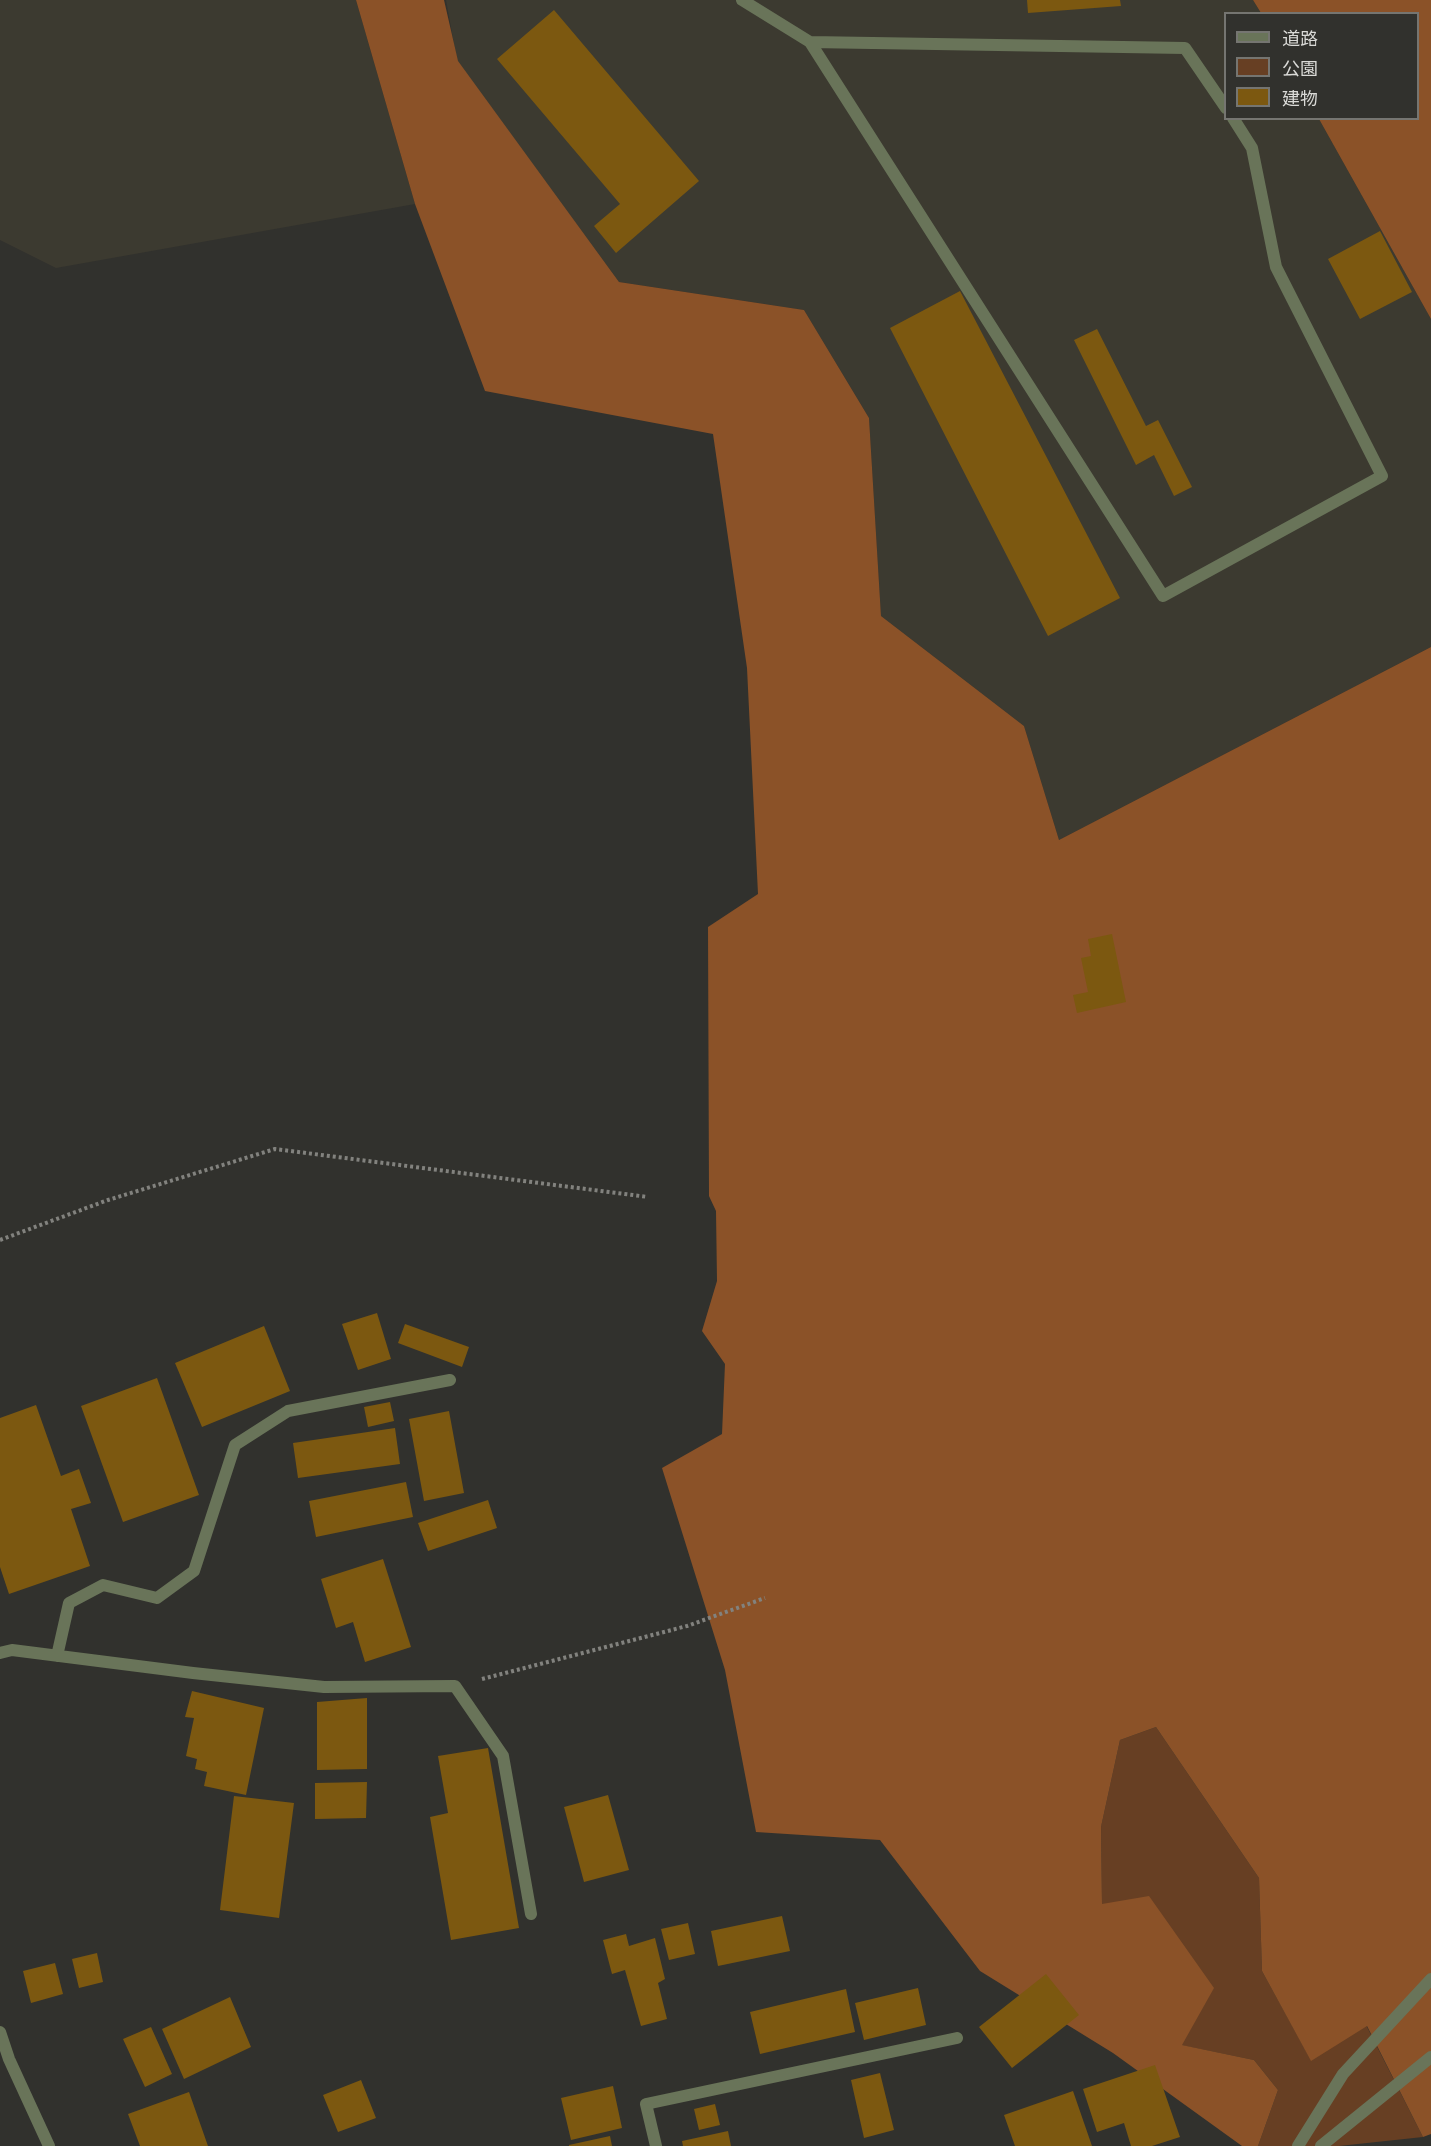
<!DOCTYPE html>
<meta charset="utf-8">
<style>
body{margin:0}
#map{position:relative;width:1431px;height:2146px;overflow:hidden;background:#31312d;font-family:Cabin,"Noto Sans JP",sans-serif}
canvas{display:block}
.legend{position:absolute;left:1224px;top:12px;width:195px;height:108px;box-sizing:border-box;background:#31312d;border:2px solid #757571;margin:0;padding:8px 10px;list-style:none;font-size:18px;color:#dadad7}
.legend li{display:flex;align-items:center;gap:12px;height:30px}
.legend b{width:30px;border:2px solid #757571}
</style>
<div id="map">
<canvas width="1431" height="2146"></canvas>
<ul class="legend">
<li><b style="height:8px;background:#697459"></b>道路</li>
<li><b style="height:16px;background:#673f23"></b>公園</li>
<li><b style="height:16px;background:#7c5810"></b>建物</li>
</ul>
</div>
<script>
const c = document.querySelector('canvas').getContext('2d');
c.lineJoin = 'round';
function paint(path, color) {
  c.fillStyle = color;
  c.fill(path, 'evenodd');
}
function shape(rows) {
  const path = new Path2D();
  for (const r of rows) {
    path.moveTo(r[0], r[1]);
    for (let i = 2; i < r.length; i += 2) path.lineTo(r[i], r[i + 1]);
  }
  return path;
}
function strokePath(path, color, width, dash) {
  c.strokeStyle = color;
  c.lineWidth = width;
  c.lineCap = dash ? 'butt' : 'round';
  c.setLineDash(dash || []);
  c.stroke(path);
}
const built = shape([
 [0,0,356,0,415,204,56,268,0,240],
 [446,0,1253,0,1261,13,1226,14,1226,118,1319,119,1431,319,1431,647,1059,840,1024,726,881,616,869,418,804,310,619,282,457,61]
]);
const green = shape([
 [1156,1727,1259,1878,1262,1971,1311,2060,1366,2025,1423,2137,1339,2146,1258,2146,1278,2090,1254,2060,1181,2045,1102,1904,1101,1827,1120,1740]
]);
const forest = shape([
 [356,0,444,0,458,61,619,282,804,310,869,418,881,616,1024,726,1059,840,1431,647,1431,2134,1423,2137,1367,2026,1311,2061,1262,1971,1259,1878,1156,1727,1120,1740,1101,1827,1102,1904,1149,1896,1214,1988,1182,2045,1254,2060,1278,2090,1258,2146,1242,2146,1113,2053,980,1971,880,1840,756,1832,725,1670,662,1468,722,1434,725,1364,702,1331,717,1281,716,1211,709,1196,708,927,758,894,747,668,713,434,485,391,415,204],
 [1253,0,1431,0,1431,319,1319,119,1418,118,1418,14,1261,13]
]);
const building = shape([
 [1027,0,1120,0,1121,6,1028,13],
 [554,10,699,181,616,253,594,226,620,204,497,59],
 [1380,231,1412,292,1360,319,1328,259],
 [960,291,1120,598,1048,636,890,328],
 [1097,329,1146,426,1158,420,1192,487,1174,496,1154,455,1136,465,1074,340],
 [1112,934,1126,1002,1077,1013,1073,995,1088,992,1081,958,1091,956,1088,939],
 [377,1313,391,1359,358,1370,342,1324],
 [405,1324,469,1347,462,1367,398,1343],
 [264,1326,290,1391,202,1427,175,1363],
 [157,1378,199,1495,123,1522,81,1406],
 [390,1402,394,1421,368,1427,364,1407],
 [36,1405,61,1476,79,1469,91,1503,71,1509,90,1566,9,1594,0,1567,0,1418],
 [449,1411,464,1493,424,1501,409,1419],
 [395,1428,400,1464,298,1478,293,1443],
 [406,1482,413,1517,316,1537,309,1501],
 [488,1500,497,1528,428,1551,418,1523],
 [383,1559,411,1647,365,1662,353,1622,336,1628,321,1579],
 [192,1691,264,1708,246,1795,204,1786,207,1772,195,1769,197,1759,186,1756,194,1718,185,1717],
 [367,1698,367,1769,317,1770,317,1702],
 [488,1748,519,1928,451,1940,430,1817,448,1813,438,1756],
 [367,1782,366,1818,315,1819,315,1783],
 [608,1795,629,1870,584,1882,564,1807],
 [234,1796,294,1803,279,1918,220,1910],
 [782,1916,790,1951,718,1966,711,1931],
 [688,1923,695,1954,669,1960,661,1929],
 [626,1934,629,1946,655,1938,665,1979,658,1983,667,2019,641,2026,625,1970,612,1974,603,1940],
 [97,1953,103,1982,79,1988,72,1959],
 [55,1963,63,1994,31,2003,23,1971],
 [1046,1974,1079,2015,1012,2068,979,2027],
 [918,1988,926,2025,864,2040,855,2003],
 [846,1989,855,2032,760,2054,750,2012],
 [230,1997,251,2047,184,2079,162,2029],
 [151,2027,172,2074,145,2087,123,2039],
 [1155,2065,1180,2137,1152,2146,1131,2146,1124,2123,1097,2132,1083,2089],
 [880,2073,894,2130,864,2138,851,2080],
 [361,2080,376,2118,338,2132,323,2095],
 [613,2086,622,2128,571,2140,561,2098],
 [1073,2091,1092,2146,1015,2146,1004,2115],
 [189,2092,208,2146,140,2146,128,2114],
 [715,2104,720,2125,699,2130,694,2109],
 [728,2131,731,2146,683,2146,682,2141],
 [610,2136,612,2146,569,2146,569,2145]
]);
const path = shape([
 [0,1240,108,1200,275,1149,648,1197],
 [482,1679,687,1626,765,1598]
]);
const service = shape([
 [742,0,810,42,1185,48,1226,108],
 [810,42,1163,596,1382,476,1276,267,1252,148,1233,118]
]);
const minor = shape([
 [0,1653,12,1650,193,1673,324,1687,455,1686,503,1756,531,1914],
 [57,1656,69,1603,103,1585,157,1598,194,1571,235,1445,288,1411,450,1380],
 [656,2146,646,2104,957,2038],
 [1298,2146,1343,2074,1431,1979],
 [1321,2146,1431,2057]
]);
const tertiary = shape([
 [0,2032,9,2059,49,2146]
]);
paint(built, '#3c3a30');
paint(green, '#673f23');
paint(forest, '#8b5228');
paint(building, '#7c5810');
strokePath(path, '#82827e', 4, [3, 3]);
strokePath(service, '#697459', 12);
strokePath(minor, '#697459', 12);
strokePath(tertiary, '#697459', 12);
</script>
